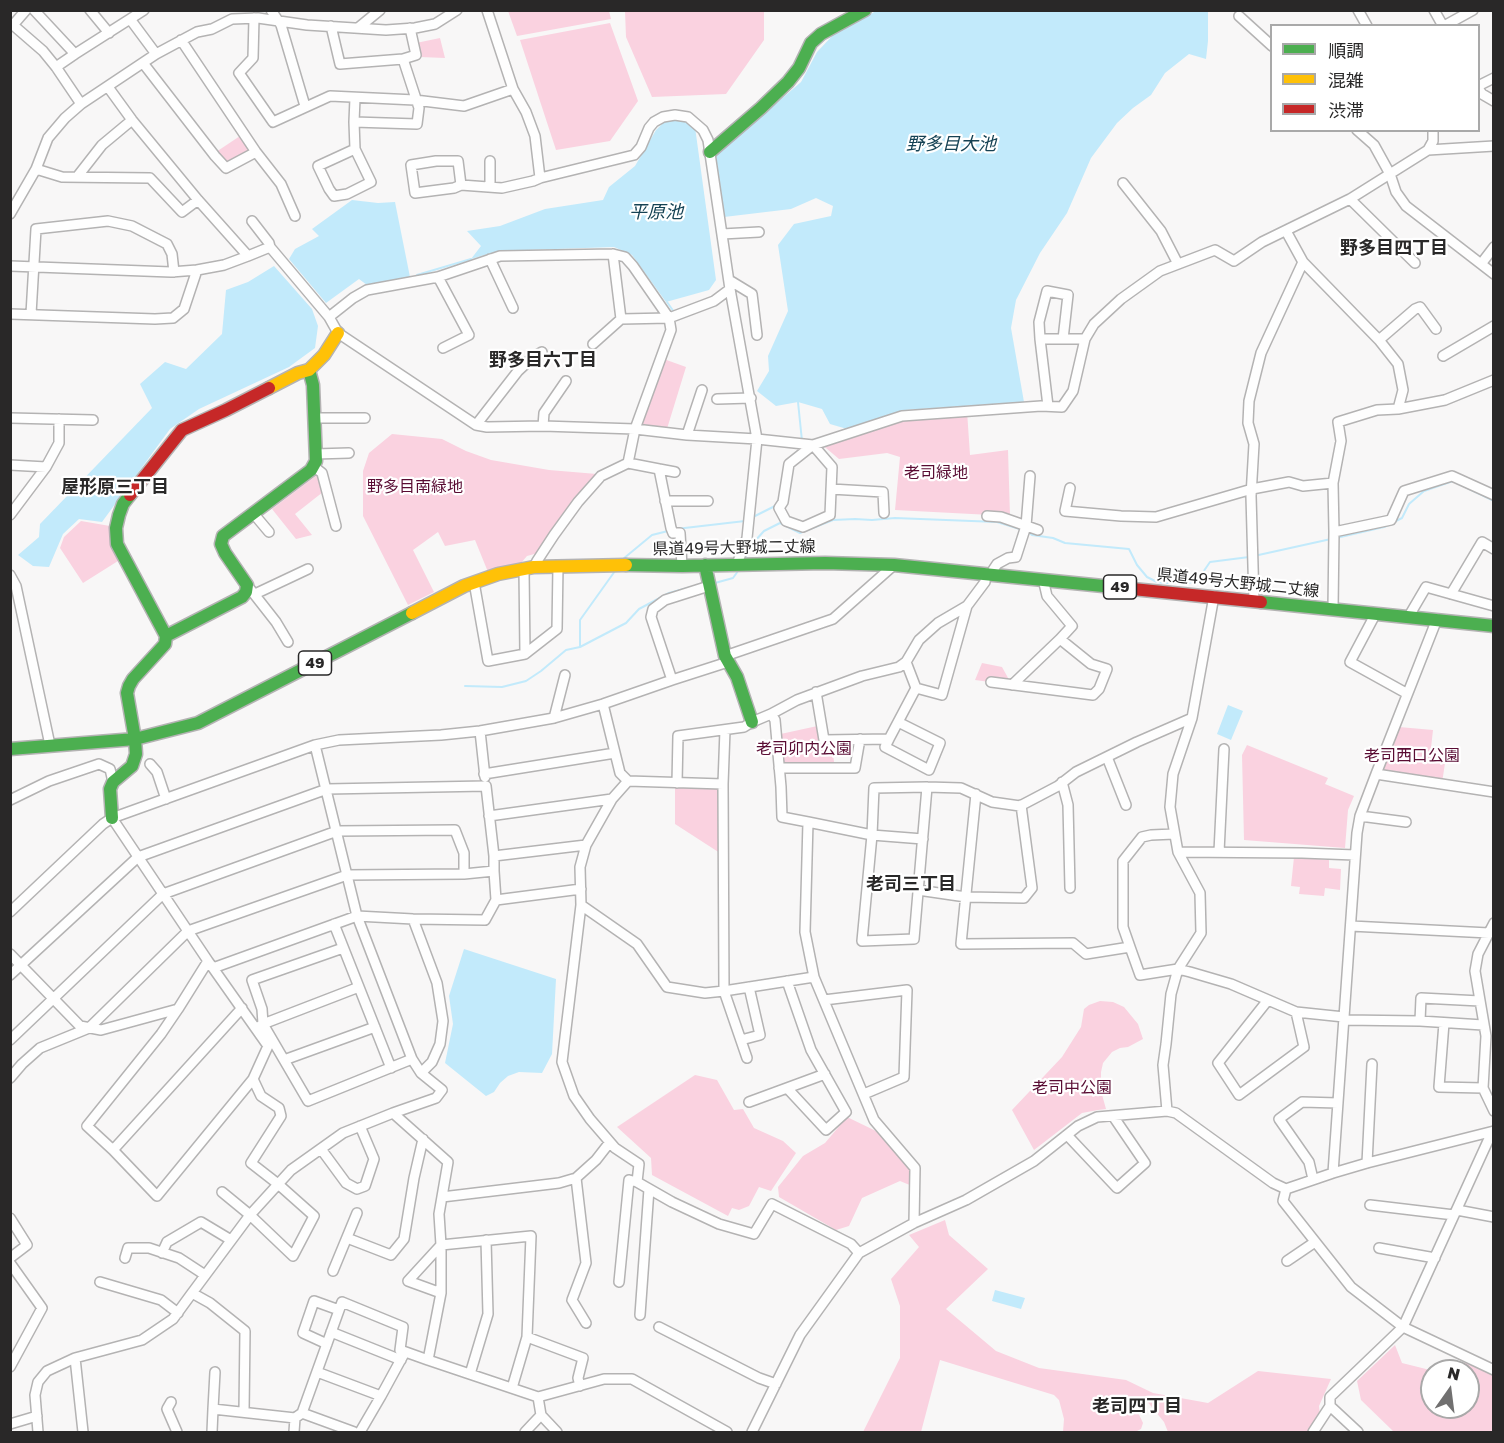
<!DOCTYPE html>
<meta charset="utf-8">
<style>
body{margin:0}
#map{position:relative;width:1504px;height:1443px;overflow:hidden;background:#f8f7f7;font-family:"Golos Text","Noto Sans JP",sans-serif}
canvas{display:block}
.frame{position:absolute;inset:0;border:12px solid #292828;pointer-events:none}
.legend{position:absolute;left:1270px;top:24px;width:210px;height:108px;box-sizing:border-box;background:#fff;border:2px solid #a9a9a9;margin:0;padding:8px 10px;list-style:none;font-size:18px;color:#292828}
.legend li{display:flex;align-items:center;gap:12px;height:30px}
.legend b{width:30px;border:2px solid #a9a9a9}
.north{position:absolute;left:1420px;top:1359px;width:60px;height:60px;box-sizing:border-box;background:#fff;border:2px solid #a9a9a9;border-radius:50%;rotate:14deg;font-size:16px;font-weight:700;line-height:24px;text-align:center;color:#292828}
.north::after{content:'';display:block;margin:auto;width:21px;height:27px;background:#717070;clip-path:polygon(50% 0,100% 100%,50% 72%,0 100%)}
</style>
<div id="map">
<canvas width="1504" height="1443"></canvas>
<div class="frame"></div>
<ul class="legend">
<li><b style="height:8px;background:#4caf50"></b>順調</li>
<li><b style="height:8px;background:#ffc107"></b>混雑</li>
<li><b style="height:8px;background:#c62828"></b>渋滞</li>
</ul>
<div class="north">N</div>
</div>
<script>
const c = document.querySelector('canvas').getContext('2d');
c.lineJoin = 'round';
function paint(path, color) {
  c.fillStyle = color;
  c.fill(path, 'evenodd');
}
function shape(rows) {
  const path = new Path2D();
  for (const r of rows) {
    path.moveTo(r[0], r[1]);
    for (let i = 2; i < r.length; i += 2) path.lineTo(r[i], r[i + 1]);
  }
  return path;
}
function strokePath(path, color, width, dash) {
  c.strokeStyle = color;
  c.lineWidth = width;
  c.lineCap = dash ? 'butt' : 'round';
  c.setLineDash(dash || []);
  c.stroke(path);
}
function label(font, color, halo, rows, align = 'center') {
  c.font = font + ' "Golos Text","Noto Sans JP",sans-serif';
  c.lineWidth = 4.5;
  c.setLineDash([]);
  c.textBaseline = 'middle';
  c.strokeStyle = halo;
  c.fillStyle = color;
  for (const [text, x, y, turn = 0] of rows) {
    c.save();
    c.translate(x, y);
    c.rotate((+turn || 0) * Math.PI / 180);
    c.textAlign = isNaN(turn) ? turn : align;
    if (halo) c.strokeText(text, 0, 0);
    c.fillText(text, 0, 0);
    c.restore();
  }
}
const green = shape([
 [508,11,609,11,611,19,517,36],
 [625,11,764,11,764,40,726,94,652,97,626,37],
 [610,23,638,101,610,141,556,150,520,40],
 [440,38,445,58,420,57,416,43],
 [240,136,250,150,231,162,224,161,216,152],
 [661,358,686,367,666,432,635,429],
 [967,411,970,455,1008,450,1010,516,895,510,900,457,887,453,839,459,820,443,902,416],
 [392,434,442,439,466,451,491,460,549,470,597,474,538,553,527,556,521,563,488,572,475,540,445,546,438,532,413,550,434,592,408,605,363,516,363,471,369,453],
 [317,475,323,492,295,514,312,535,296,539,272,509],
 [81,521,110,526,112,543,118,561,83,583,60,548,64,537],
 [982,663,1002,667,1012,685,975,680],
 [822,725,824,739,831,740,835,769,779,768,776,735],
 [1399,727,1433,730,1431,748,1447,750,1442,783,1383,772],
 [1247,745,1328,778,1325,784,1354,796,1348,810,1345,848,1244,840,1242,755],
 [675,783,723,784,723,855,675,824],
 [1294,857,1329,860,1329,868,1341,869,1340,890,1325,888,1324,896,1299,894,1300,887,1291,886],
 [1100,1001,1113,1002,1124,1007,1138,1024,1143,1039,1128,1047,1120,1048,1112,1052,1103,1063,1101,1072,1101,1091,1106,1109,1098,1110,1082,1113,1034,1150,1012,1110,1062,1057,1081,1027,1084,1009,1089,1005],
 [695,1075,717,1080,734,1110,743,1109,754,1128,783,1141,796,1153,771,1191,759,1187,749,1206,739,1210,732,1208,728,1216,652,1175,651,1158,617,1127],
 [847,1117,878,1132,912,1169,912,1186,900,1181,862,1198,849,1226,836,1230,779,1197,778,1187,803,1156,825,1143],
 [945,1220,949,1235,988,1269,946,1309,996,1351,1039,1368,1126,1380,1153,1393,1208,1403,1258,1371,1331,1379,1319,1406,1320,1415,1309,1432,1168,1432,1164,1422,1146,1400,1133,1402,1143,1423,1141,1429,1135,1432,1063,1432,1064,1419,1059,1400,1054,1395,940,1360,921,1432,863,1432,900,1358,900,1306,891,1279,919,1247,909,1235],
 [1395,1345,1402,1363,1434,1371,1432,1371,1432,1407,1468,1407,1468,1371,1458,1371,1466,1362,1489,1370,1493,1375,1493,1430,1490,1432,1394,1432,1361,1400,1357,1381]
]);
const water = shape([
 [876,11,1208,11,1208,41,1206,59,1189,54,1165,73,1151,95,1133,108,1117,123,1091,158,1067,213,1040,253,1016,300,1011,328,1024,402,905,410,847,429,830,424,822,409,798,402,776,406,757,391,769,371,768,356,788,311,778,245,794,224,831,216,833,206,816,198,791,209,724,217,716,155,801,82,817,52,836,32,851,25],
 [665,121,683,121,695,127,716,280,709,290,666,302,632,255,614,247,498,251,471,259,481,246,467,231,500,226,545,209,603,200,609,187,635,166,656,130],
 [352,200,378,203,395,202,410,277,367,285,359,279,326,303,289,259,295,249,319,236,312,229],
 [274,266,312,309,318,326,315,348,289,367,199,409,170,429,102,522,79,519,63,534,49,567,33,566,18,555,39,537,40,524,152,408,140,384,165,362,186,369,222,334,226,290,248,282],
 [1228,705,1243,711,1231,740,1217,734],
 [464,949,556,979,552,1054,542,1073,519,1072,508,1076,500,1083,494,1092,486,1096,445,1063,453,1024,449,996],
 [995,1290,1025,1298,1021,1309,992,1301]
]);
const stream = shape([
 [417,275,471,259],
 [667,302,674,312],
 [798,402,802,441],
 [753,517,777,505],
 [1394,522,1402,518,1409,504,1424,491,1453,481,1494,501],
 [676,529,745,521],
 [1028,532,1032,535,1053,538,1065,543,1129,549,1137,565,1147,577,1157,582,1164,583,1189,583,1199,578,1210,562,1249,557],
 [1336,538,1384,527,1389,525],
 [1254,556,1331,539],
 [745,558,754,542,764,531,780,523,800,533,833,520,855,519,872,520,895,518,997,522,1023,530],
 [623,559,652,535,668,531],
 [715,583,733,578,738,571],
 [580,647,580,620,615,571],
 [465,686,502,687,526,681,541,671,566,650,580,647,626,623,639,609,669,593,691,587]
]);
const street = shape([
 [34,10,75,54,130,19],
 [90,10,109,33],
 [144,10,130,19,156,54],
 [271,10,281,25,305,106],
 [487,10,513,89,526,112,535,136,540,178,634,155,641,147,649,128,654,122,663,117,675,115,688,117,703,130,708,140,730,289,757,439,747,538,737,564],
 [1358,10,1367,26],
 [1434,10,1443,26],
 [1239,16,1272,46],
 [254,18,253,58,239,73,273,122,330,96,415,100,464,106,513,89],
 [10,25,13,25,43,51,56,67,81,104],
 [13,25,26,10],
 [331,26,340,64,403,59,419,108,417,124,354,122,355,98],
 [1444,26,1473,10],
 [358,28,380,10],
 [181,40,256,152,281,184,295,216],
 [403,59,416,55,410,28],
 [143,63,215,156,226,168,256,152],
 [56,67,75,54],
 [1478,86,1494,78],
 [108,87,132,120,198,200,248,256,270,247,329,317,338,333,476,425,487,427,543,426,635,429,687,435,757,439,813,445,832,467,830,515,803,527,786,521,779,508,783,502,789,464,813,445,902,416,1041,406,1062,407,1073,391,1085,339,1094,324,1121,299,1160,271,1215,250,1234,261,1262,242,1350,199,1428,150,1494,146],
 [1478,88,1482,94,1494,101],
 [354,122,355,149,318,166,329,189,334,196,347,194,371,182,355,149],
 [1357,130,1374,145,1390,174,1396,192,1406,206,1494,274],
 [1428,150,1433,141,1433,130],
 [490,161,490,187],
 [36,169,62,177,150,178,182,212,198,200],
 [77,177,102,145,132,120],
 [1123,183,1161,231,1178,264],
 [461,185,458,161,436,161,411,165,415,193,454,188,461,185,502,188,533,181,540,178],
 [1350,199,1415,263],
 [10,214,36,169,48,138,65,118,81,104,156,54,197,32,212,29,232,19,258,18,307,25,386,30,415,28,435,24,457,10],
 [252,221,269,243,270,247],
 [1286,231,1303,262,1379,340,1398,364,1403,390,1398,409,1445,400,1494,380],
 [722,234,759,232],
 [613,254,621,319],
 [490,259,513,308],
 [1481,264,1494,247],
 [10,266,171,272,197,270],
 [438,277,469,335,443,348],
 [729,280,752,294,757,335],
 [10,314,155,319,173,318,184,309,197,270,224,265,248,256],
 [31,314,36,229,108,221,132,226,167,244,172,254,174,272],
 [329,317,353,298,367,290,438,277,500,256,613,254,625,257,633,266,669,318,671,330,635,429,628,463,659,469,671,528,673,533,680,533,682,566],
 [1040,339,1048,406],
 [1063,339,1068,295,1047,291,1039,322,1040,339,1085,339],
 [1379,340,1415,309,1420,307,1436,329],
 [593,344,621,319,669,318,714,301,730,289],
 [1443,356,1494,326],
 [717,399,751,398],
 [10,418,93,420],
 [314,418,365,418],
 [476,425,518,371,532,358,542,352],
 [543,426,544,413,566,381],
 [687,435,702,390],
 [315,454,349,453],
 [10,465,46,467],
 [313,466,322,473,336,526],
 [659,469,675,472],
 [1070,488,1065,511,1121,516,1156,517,1252,489,1289,482,1303,486,1333,483],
 [831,489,883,492,884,513],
 [665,501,708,501],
 [253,513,269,532],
 [10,515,46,467,59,443,59,419],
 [987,516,1001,517,1038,530],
 [1334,532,1333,483,1341,441,1338,422,1377,410,1398,409],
 [534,567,537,561,554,535,578,502,601,476,628,463],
 [524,569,525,654],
 [993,574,993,570,997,564,1008,558,1016,557,1026,526,1030,476],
 [10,575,16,586,50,745],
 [474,582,488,661,525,654,557,629,558,566],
 [247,585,276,622,288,642],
 [255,594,308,569],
 [1451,594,1482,542,1494,549],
 [1214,596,1192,718,1173,774,1170,807,1178,852,1200,893,1201,933,1178,969,1171,994,1166,1044,1163,1065,1167,1111,1176,1113,1273,1183,1286,1189,1333,1173,1367,1163,1494,1131],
 [1254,601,1251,496,1254,444,1248,423,1249,401,1261,353,1303,262],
 [1333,609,1334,532,1391,520,1404,491,1452,476,1494,495],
 [1376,613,1350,662,1406,693],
 [1409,616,1426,587,1494,606],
 [725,656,833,619,894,565],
 [906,662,916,688,942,695,967,606],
 [672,680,651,617,653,609,665,600,709,586],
 [991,682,1093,695,1099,689,1107,669,1091,664,1060,639,1072,626,1047,596,1043,579],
 [1012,685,1060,639],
 [816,692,824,740,889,739],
 [603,704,620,773,628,781],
 [771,714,775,720,781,787,782,817,808,822],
 [554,718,565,675],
 [898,722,940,743,929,770,885,747,889,739,916,688],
 [480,731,485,777],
 [1107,757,1126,805],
 [150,764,157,772,166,799],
 [779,768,855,768,860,739],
 [484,774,615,753],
 [1376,774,1494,792],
 [1062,782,1068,805,1070,888],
 [677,783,678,736,744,727,752,722,771,714,797,700,862,676,899,667,906,662,919,640,938,623,967,606,985,582,986,573],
 [723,784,724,991,747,1058],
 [927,787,914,939,862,941,872,835,874,788,927,787],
 [927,787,961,788,992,802,1020,806,1058,786,1076,772,1137,742,1192,718],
 [976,794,961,944,1073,943,1086,954,1130,947,1140,975,1178,969,1190,972,1231,984,1296,1012,1344,1017],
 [10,800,49,781,99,764,110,769,113,782],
 [489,816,612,799],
 [1360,816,1406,822],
 [112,818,208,961],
 [586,845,580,867,581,905,637,944,667,987,705,993,724,991,814,977,874,1120,915,1168,914,1223,966,1200,1034,1161,1078,1126,1097,1117,1167,1111],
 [1178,852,1302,853,1355,855],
 [1219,852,1224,749],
 [494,871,496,900,581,889],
 [918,890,966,897,1024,898,1032,888,1021,805],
 [581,905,562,1062,574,1096,590,1119,615,1148,639,1164,637,1182,672,1202,719,1224,754,1234,772,1204,851,1244,859,1253],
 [10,912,103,824,112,818,315,745,339,740,441,735,480,731,554,718,603,704,672,680,728,662],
 [413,919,437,983,443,1021,440,1044,432,1062,421,1073],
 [1494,923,1478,954,1475,971,1486,1036,1483,1088,1494,1111],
 [334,924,391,1068],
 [1351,926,1489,933],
 [1130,947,1123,927,1123,861,1142,837,1151,835,1174,834],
 [343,948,252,980,262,1009,263,1024,359,987],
 [10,954,80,1026,101,1030,178,1009,208,961,213,968,357,916,413,919,485,920,496,900],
 [213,968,268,1046,253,1079,261,1096,279,1108,281,1116,251,1163,278,1184,314,1216,293,1256,250,1215,222,1192],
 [10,975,138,857,327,789,486,786,494,856],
 [814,977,805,932,808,822,872,835,923,839],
 [824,1000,907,990,904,1077,864,1094],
 [1268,1000,1218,1063,1239,1095,1304,1047,1296,1012],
 [178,1009,161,1034,87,1126,113,1150,242,1008],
 [1344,1020,1420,1021,1483,1025],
 [1420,1021,1421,998,1480,1001],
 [1444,1023,1439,1087,1483,1088],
 [258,1027,263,1024,308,1101,412,1059],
 [10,1040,163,894,337,831,455,830,464,853,464,874],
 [741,1040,760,1035,749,987],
 [284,1060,375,1027],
 [10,1078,22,1064,40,1048,89,1028,188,931,347,875,464,874,494,871,494,856,586,845,612,799,628,781,723,784,725,730],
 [787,1088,826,1130,846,1112,811,1050,787,981],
 [749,1102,825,1074],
 [1067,1135,1117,1188,1145,1163,1113,1116],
 [321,1149,346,1183,357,1189,365,1186,374,1159,360,1126],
 [113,1150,157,1196,253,1079],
 [1367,1163,1372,1064],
 [1333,1173,1357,833,1360,816,1376,774,1437,619],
 [576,1178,586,1263,572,1300,586,1323],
 [1313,1179,1309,1162,1279,1119,1302,1102,1338,1103],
 [1286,1189,1283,1201,1351,1287,1403,1327,1494,1370],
 [442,1197,559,1183,576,1178,596,1160,610,1142],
 [1370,1205,1454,1215],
 [1457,1210,1494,1217],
 [10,1218,27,1245,10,1258],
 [347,1238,391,1255,404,1239,414,1178,423,1139],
 [1379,1248,1435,1258],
 [162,1253,167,1242,201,1222,231,1240],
 [125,1258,128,1248,149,1248,179,1258,205,1275],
 [1287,1261,1315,1242],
 [10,1263,42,1308,10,1367],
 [333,1271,357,1213],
 [100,1282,161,1300,178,1313],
 [619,1282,629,1180,637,1182],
 [441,1293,408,1281,441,1245,531,1236,527,1337,512,1388],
 [640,1315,649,1189],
 [659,1327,759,1378,776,1384],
 [331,1332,401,1360],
 [527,1337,583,1358,578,1378,580,1386],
 [327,1344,303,1333,314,1301,339,1310],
 [428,1360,538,1397,604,1379,632,1379,727,1432],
 [317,1372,381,1396,405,1352],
 [470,1374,488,1314,486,1240],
 [538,1397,541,1415,557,1432],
 [171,1402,167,1409,177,1432],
 [1330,1406,1358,1432],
 [213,1409,215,1372],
 [244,1412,245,1331,210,1303,192,1293,250,1215,291,1170,343,1133,393,1113],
 [302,1413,354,1432],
 [10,1424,37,1416],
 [38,1432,35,1395,38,1382,47,1371,75,1358],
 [83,1432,75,1358,142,1340,173,1319,192,1293],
 [212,1432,213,1409,295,1418],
 [294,1432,295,1418,302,1413,342,1302,403,1327,400,1350,428,1360,441,1293,441,1245,439,1214,448,1162,393,1113,436,1098,442,1090,421,1073,412,1059,357,916,315,745],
 [360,1432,381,1396],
 [525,1432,541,1415],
 [752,1432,800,1335,859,1253,914,1223],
 [1313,1432,1330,1406,1330,1397,1403,1327,1492,1132]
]);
const fast = shape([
 [710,152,761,108,788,82,799,68,811,43,821,34,865,10],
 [626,565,682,566,825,563,894,565,1113,587],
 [705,565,725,656,737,677,752,722],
 [1261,602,1494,626],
 [166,636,242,597,246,592,247,585,225,553,221,544,223,536,311,470,316,461,313,385,309,370],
 [10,749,135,739,198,723,412,613],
 [112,818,110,789,113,782,132,766,136,754,135,739,127,693,129,686,133,679,165,644,166,636,117,544,116,528,119,515,123,504,130,495]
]);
const slow = shape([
 [269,388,298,373,309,370,324,355,338,333],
 [412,613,464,586,498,574,534,567,626,565]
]);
const jam = shape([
 [130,495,182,430,226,410,269,388],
 [1113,587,1261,602]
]);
const shields = [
 [1120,587,33],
 [315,663,33]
];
const shieldNames = [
 ["49",1120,587],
 ["49",315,663]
];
const parkNames = [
 ["老司緑地",936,473],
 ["野多目南緑地",415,487],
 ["老司卯内公園",804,749],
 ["老司西口公園",1412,756],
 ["老司中公園",1072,1088]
];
const streetNames = [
 ["県道49号大野城二丈線",734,548,-1],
 ["県道49号大野城二丈線",1238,583,6]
];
const waterNames = [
 ["野多目大池",951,144],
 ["平原池",656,212]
];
const neighbourhoodNames = [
 ["野多目四丁目",1394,248],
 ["野多目六丁目",543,360],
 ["屋形原三丁目",115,487],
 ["老司三丁目",911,884],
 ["老司四丁目",1137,1406]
];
paint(green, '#fad2e0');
paint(water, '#c2eafb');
strokePath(stream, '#c2eafb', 2);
strokePath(street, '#b4b3b3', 12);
strokePath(fast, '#b4b3b3', 15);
strokePath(slow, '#b4b3b3', 15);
strokePath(jam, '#b4b3b3', 15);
strokePath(street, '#fefefe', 9);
strokePath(fast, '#4caf50', 12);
strokePath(slow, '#ffc107', 12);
strokePath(jam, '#c62828', 12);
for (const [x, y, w] of shields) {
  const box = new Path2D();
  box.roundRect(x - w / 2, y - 12, w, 24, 4.5);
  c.fillStyle = '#fff';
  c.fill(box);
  strokePath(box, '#292828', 1.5);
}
label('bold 15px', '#292828', null, shieldNames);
label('16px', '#590c33', '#fff', parkNames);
label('16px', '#292828', '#fff', streetNames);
label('italic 18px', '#154254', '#fff', waterNames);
label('bold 18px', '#292828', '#fff', neighbourhoodNames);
</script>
